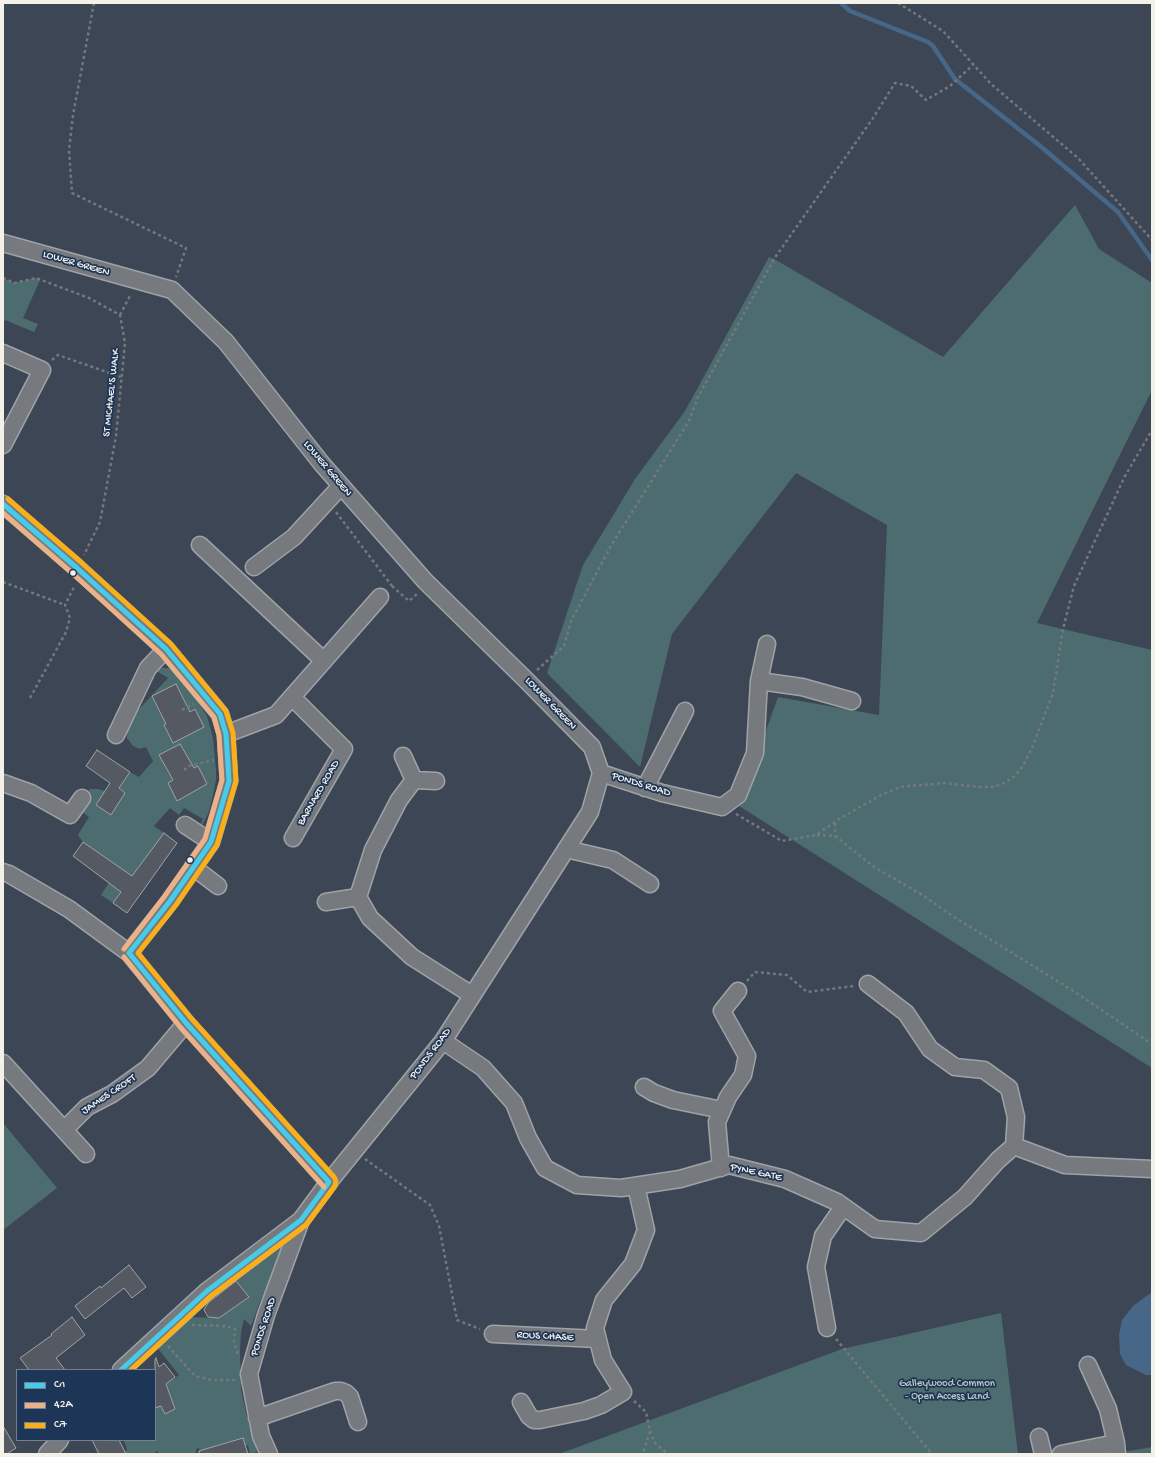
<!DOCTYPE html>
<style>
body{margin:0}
#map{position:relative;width:1155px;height:1457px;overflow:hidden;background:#3d4654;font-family:"Gochi Hand",sans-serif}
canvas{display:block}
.frame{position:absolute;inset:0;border:4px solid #f4f1e8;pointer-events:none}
.legend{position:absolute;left:16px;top:1369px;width:140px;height:72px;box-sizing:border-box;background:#1d3557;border:1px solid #738091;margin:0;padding:5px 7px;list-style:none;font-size:12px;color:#f4f1e8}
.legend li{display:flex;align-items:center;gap:8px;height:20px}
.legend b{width:20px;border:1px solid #738091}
</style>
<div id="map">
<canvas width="1155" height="1457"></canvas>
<div class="frame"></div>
<ul class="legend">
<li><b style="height:5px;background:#46cce9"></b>C1</li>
<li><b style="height:5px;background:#ebb288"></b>42A</li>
<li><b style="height:5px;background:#f9af1a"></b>C7</li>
</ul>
</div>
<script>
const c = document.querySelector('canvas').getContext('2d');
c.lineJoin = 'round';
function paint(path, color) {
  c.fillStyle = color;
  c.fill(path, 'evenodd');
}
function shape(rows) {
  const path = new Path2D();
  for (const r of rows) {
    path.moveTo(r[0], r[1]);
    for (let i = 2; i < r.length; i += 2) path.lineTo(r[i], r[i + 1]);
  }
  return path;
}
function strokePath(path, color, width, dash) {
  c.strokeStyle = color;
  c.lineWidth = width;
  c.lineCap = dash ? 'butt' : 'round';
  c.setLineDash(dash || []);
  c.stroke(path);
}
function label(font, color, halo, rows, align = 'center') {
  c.font = font + ' "Gochi Hand",sans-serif';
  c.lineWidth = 3.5;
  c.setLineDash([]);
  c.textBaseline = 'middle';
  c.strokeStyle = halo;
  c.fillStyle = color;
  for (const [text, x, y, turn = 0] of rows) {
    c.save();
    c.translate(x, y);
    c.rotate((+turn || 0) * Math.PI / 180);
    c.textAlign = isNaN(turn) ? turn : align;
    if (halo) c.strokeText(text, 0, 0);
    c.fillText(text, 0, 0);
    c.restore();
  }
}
const green = shape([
 [1075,205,1099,249,1152,283,1152,390,1037,623,1152,650,1152,1068,739,806,778,697,879,715,887,525,796,473,672,634,640,767,547,673,583,565,635,479,685,411,769,257,774,259,943,357],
 [3,278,14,283,36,278,40,280,23,318,38,324,34,332,5,320,3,323],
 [162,668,169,668,176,671,192,692,207,716,213,738,216,770,216,780,212,800,208,814,198,833,196,832,203,819,184,808,179,815,170,808,154,826,164,833,113,903,101,895,119,867,83,842,78,835,89,817,81,811,85,793,90,789,98,789,105,791,96,805,111,814,125,793,119,788,130,772,139,777,153,761,146,747,140,749,133,746,127,738,126,723,168,678,155,670],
 [176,684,186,704,184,714,195,709,204,727,173,743,164,725,174,720,163,717,152,696],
 [180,744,190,762,186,773,198,766,207,784,177,800,168,783,178,777,169,774,160,755],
 [3,1123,57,1188,3,1230],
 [277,1244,282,1245,283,1254,260,1302,251,1326,244,1319,241,1332,240,1352,241,1390,247,1417,257,1452,250,1454,248,1445,245,1446,243,1438,215,1446,216,1454,211,1454,197,1448,195,1454,159,1454,157,1451,153,1454,121,1454,127,1450,124,1440,155,1440,155,1408,161,1406,165,1414,175,1408,166,1384,179,1375,152,1341,188,1317,219,1318,248,1298,233,1275],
 [1001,1313,1018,1454,559,1454,842,1349],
 [1152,1447,1152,1454,1103,1454,1123,1452]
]);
const water = shape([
 [1152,1292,1152,1375,1146,1375,1126,1365,1120,1354,1119,1335,1122,1320,1133,1306]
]);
const stream = shape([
 [841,3,850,11,928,42,933,46,955,79,1039,145,1118,212,1152,260]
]);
const building = shape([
 [176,684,190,712,195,709,204,727,173,743,164,725,166,724,152,696,176,684],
 [180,744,194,768,198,766,207,784,177,801,168,783,173,780,159,755,180,744],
 [97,750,130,772,119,788,125,793,111,815,96,805,110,783,86,766,97,750],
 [164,833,177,843,127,913,113,903,121,892,73,856,83,842,132,876,164,833],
 [129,1265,146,1287,132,1298,124,1288,85,1319,75,1306,100,1286,101,1288,129,1265],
 [236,1281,249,1297,219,1318,208,1317,204,1310,208,1303,236,1281],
 [72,1317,85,1335,56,1358,65,1370,29,1370,20,1358,52,1335,51,1334,72,1317],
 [156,1358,159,1367,164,1363,175,1377,166,1384,175,1409,165,1414,161,1406,155,1408,155,1359,156,1358],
 [3,1426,16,1448,7,1454,3,1454,3,1426],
 [243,1438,248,1454,199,1454,199,1451,243,1438],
 [92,1440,119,1440,126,1454,99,1454,92,1440]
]);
const path = shape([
 [94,3,73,115,69,150,72,193,186,248,176,277],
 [898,3,943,31,991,84,1078,158,1152,240],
 [3,278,14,283,36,278,89,298,120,315,125,343,116,436,100,522,84,555],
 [120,315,131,294],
 [52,360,58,355,121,377],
 [336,512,392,586,391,587],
 [3,582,65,605],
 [392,586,409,601,417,594],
 [537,670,564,646,571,621,612,544,689,421,698,397,774,259,873,118,895,83,911,86,926,100,950,86,973,65],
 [30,698,66,632,70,618,65,605,75,585],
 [182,710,194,704],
 [184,770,189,766,214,760],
 [736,814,782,841,816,835,839,819,881,795,900,787,944,783,979,787,994,787,1004,783,1015,776,1022,767,1032,748,1053,693,1063,629,1074,586,1125,476,1152,430],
 [835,823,835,836],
 [817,835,835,836,874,867,924,896,951,915,1075,992,1152,1044],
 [747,981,755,972,787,975,807,992,854,986],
 [365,1159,430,1205,439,1226,457,1320,480,1329],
 [192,1325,226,1326,235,1329,234,1341,238,1355],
 [836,1339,932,1454],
 [168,1346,195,1376,211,1380,235,1380],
 [634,1401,646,1412,650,1431,643,1454],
 [650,1431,655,1443,668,1454]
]);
const minor = shape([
 [3,243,172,290,226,342,322,464,425,581,526,680,592,747,601,773],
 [3,353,42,370,3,445],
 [3,504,77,568,166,649,220,714,226,734,229,781,211,842,170,901,129,953],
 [200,545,324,661],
 [254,567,294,537,341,486],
 [759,681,767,644],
 [292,697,344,749,293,838],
 [226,734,276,715,380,597],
 [116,735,148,668,166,649],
 [403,756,414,780,436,781],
 [3,783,31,793,70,815,82,798],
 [645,788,685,711],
 [185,825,211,842],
 [566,849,613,860,650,884],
 [193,867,218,886],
 [3,872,9,874,69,909,129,953,186,1023,329,1182],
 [358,897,373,850,399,800,414,780],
 [326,902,358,897,370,918,412,957,472,995],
 [868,984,906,1013,930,1049,955,1067,984,1070,1009,1088,1016,1117,1014,1146],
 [443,1041,483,1068,514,1103,528,1138,545,1168,577,1185,621,1188,680,1179,729,1165,785,1179,837,1202,875,1229,921,1233,965,1197,998,1160,1014,1146,1065,1165,1152,1169],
 [3,1063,86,1154],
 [644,1087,654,1093,673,1100,722,1110],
 [64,1130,87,1107,112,1094,148,1068,186,1023],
 [721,1168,717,1122,728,1097,743,1075,747,1056,722,1011,738,991],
 [827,1328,816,1267,823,1236,843,1207],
 [493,1334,598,1339],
 [1088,1365,1108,1409,1116,1443],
 [121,1370,207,1291,301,1220],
 [521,1402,529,1416,534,1420,540,1420,584,1411,601,1405,623,1392,603,1360,595,1328,604,1300,633,1264,646,1230,636,1186],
 [257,1418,335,1391,341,1391,346,1393,350,1397,358,1422],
 [1039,1437,1043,1454],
 [47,1454,60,1440],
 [269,1454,261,1436,249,1374,266,1315,301,1220,329,1182,443,1041,513,932,590,812,601,773,662,793,722,807,738,795,755,753,759,681,802,687,852,701],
 [1061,1454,1116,1443,1117,1454]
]);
const bus1 = shape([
 [3,504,77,568,166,649,220,714,226,734,229,781,211,842,170,901,129,953],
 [129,953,186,1023,329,1182],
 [121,1370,207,1291,301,1220,329,1182]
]);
const bus2 = shape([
 [3,513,72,573,161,654,214,717,219,735,222,780,205,839,164,897,124,949],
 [124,957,181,1028,324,1187],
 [131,1370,211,1296,306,1225,335,1186]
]);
const bus3 = shape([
 [8,499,82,563,171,644,226,711,233,733,236,781,217,845,176,905,138,953,191,1018,334,1177,336,1181,335,1186,306,1225,211,1296,131,1370]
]);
const markers = [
 [73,573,3.5,"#f4f1e8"],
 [190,860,3.5,"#f4f1e8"]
];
const streetNames = [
 ["LOWER GREEN",76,264,16],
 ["ST MICHAEL'S WALK",112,393,-84],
 ["LOWER GREEN",327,469,50],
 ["LOWER GREEN",550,704,46],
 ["PONDS ROAD",641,785,17],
 ["BARNARD ROAD",319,793,-60],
 ["PONDS ROAD",431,1054,-53],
 ["JAMES CROFT",109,1095,-34],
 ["PYNE GATE",756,1173,12],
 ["PONDS ROAD",264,1327,-72],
 ["ROUS CHASE",545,1337,3]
];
const parkNames = [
 ["Galleywood Common",947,1384],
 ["- Open Access Land",947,1397]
];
paint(green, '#4d6c6f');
paint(water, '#476789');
strokePath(stream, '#476789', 4.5);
paint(building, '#555a62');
strokePath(building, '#9fa3a8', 1);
strokePath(minor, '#9fa3a8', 19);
strokePath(path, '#73787f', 2.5, [3, 3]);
strokePath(minor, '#767a7f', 16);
strokePath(bus1, '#46cce9', 5);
strokePath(bus2, '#ebb288', 5);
strokePath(bus3, '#f9af1a', 5);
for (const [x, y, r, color] of markers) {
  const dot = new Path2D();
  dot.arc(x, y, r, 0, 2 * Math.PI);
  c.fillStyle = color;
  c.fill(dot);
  strokePath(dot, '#1d3557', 1.5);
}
label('11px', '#f4f1e8', '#1d3557', streetNames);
label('11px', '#bac5bf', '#1d3557', parkNames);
</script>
